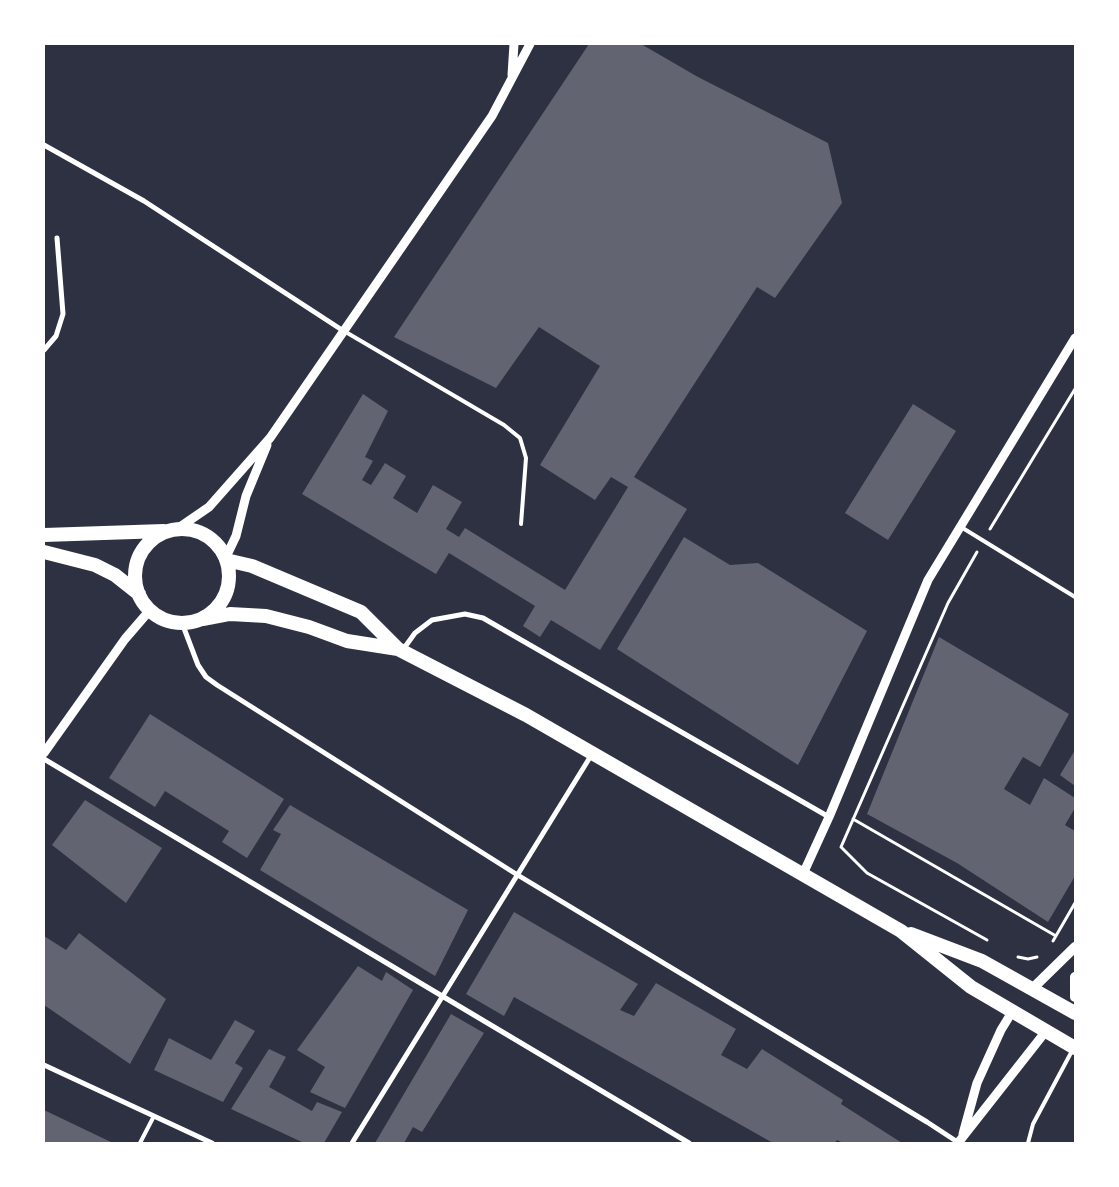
<!DOCTYPE html>
<style>
body{margin:0}
#map{position:relative;width:1119px;height:1187px;overflow:hidden;background:#2d3142;font-family:"Open Sans",sans-serif}
canvas{display:block}
.frame{position:absolute;inset:0;border:45px solid #fff;pointer-events:none}
</style>
<div id="map">
<canvas width="1119" height="1187"></canvas>
<div class="frame"></div>
</div>
<script>
const c = document.querySelector('canvas').getContext('2d');
c.lineJoin = 'round';
function paint(path, color) {
  c.fillStyle = color;
  c.fill(path, 'evenodd');
}
function shape(rows) {
  const path = new Path2D();
  for (const r of rows) {
    if (r.length === 3) {
      path.moveTo(r[0] + r[2], r[1]);
      path.arc(r[0], r[1], r[2], 0, 2 * Math.PI);
      continue;
    }
    path.moveTo(r[0], r[1]);
    for (let i = 2; i < r.length; i += 2) path.lineTo(r[i], r[i + 1]);
  }
  return path;
}
function strokePath(path, color, width, dash) {
  c.strokeStyle = color;
  c.lineWidth = width;
  c.lineCap = dash ? 'butt' : 'round';
  c.setLineDash(dash || []);
  c.stroke(path);
}
const building = shape([
 [589,44,641,44,698,77,828,143,842,203,775,298,757,287,634,477,687,509,600,650,551,620,540,637,523,626,535,606,449,553,436,574,302,494,363,394,388,411,365,457,373,461,362,480,371,485,385,463,406,476,393,498,417,513,433,485,462,502,446,529,459,537,465,528,565,590,628,487,611,477,595,500,540,465,600,366,539,327,496,388,394,337],
 [913,404,956,431,888,540,845,513],
 [684,537,730,565,758,563,867,631,798,765,617,649],
 [939,637,1069,714,1040,767,1023,757,1004,789,1030,805,1044,778,1075,798,1075,808,1065,825,1075,831,1075,876,1048,922,957,863,867,814],
 [150,714,284,799,247,858,222,842,229,831,165,791,155,807,109,778],
 [1075,750,1075,786,1060,775],
 [85,800,162,848,126,903,52,845],
 [290,805,468,910,435,976,260,870,281,834,273,830],
 [514,912,638,984,620,1010,634,1016,656,983,736,1029,721,1055,747,1069,762,1049,843,1100,841,1104,902,1143,843,1143,837,1140,835,1143,773,1143,514,997,504,1016,466,994],
 [79,933,166,999,130,1064,44,1005,44,936,66,950],
 [358,966,382,981,386,972,413,990,345,1108,310,1092,325,1067,297,1050],
 [451,1014,484,1033,422,1132,413,1127,404,1143,375,1143],
 [235,1020,255,1031,235,1063,243,1068,223,1102,154,1070,169,1038,211,1060],
 [269,1049,286,1057,269,1087,312,1111,317,1102,342,1112,324,1143,304,1143,231,1109],
 [44,1110,113,1143,44,1143]
]);
const path = shape([
 [990,529,1075,389],
 [977,552,948,603,841,847,867,873,987,940],
 [853,819,1056,936],
 [1053,941,1075,903],
 [1018,957,1028,959,1037,957]
]);
const service = shape([
 [344,331,504,425,520,438,526,458,521,524],
 [961,527,1075,597],
 [140,1143,154,1116],
 [1028,1143,1033,1124,1073,1049]
]);
const minor = shape([
 [44,145,144,201,342,330],
 [44,350,56,336,63,314,57,238],
 [182,623,198,665,206,677,217,685,516,874,927,1122,959,1143],
 [402,651,415,633,432,620,465,614,483,618,829,817],
 [44,759,689,1143],
 [44,1065,212,1143],
 [352,1143,592,754]
]);
const tertiary = shape([
 [512,75,514,44],
 [177,529,209,507,270,438,492,116,530,44],
 [225,559,236,536,246,496,267,445],
 [44,753,125,639,150,610],
 [803,874,829,817,928,580,1075,338],
 [963,1134,977,1083,1001,1030,1012,1012],
 [958,1143,1046,1031]
]);
const secondary = shape([
 [1075,977,1075,997],
 [1032,989,1075,947]
]);
const trunk = shape([
 [182,576,47],
 [44,535,164,531],
 [44,552,95,565,115,575,139,594],
 [226,560,252,566,361,612,398,649,526,715,901,931,971,987,1075,1048],
 [204,619,230,614,266,616,309,627,347,641,398,649],
 [911,934,982,961,1075,1013]
]);
paint(building, '#626471');
strokePath(path, '#fff', 3);
strokePath(service, '#fff', 4);
strokePath(minor, '#fff', 5);
strokePath(tertiary, '#fff', 9);
strokePath(secondary, '#fff', 10);
strokePath(trunk, '#fff', 14);
</script>
